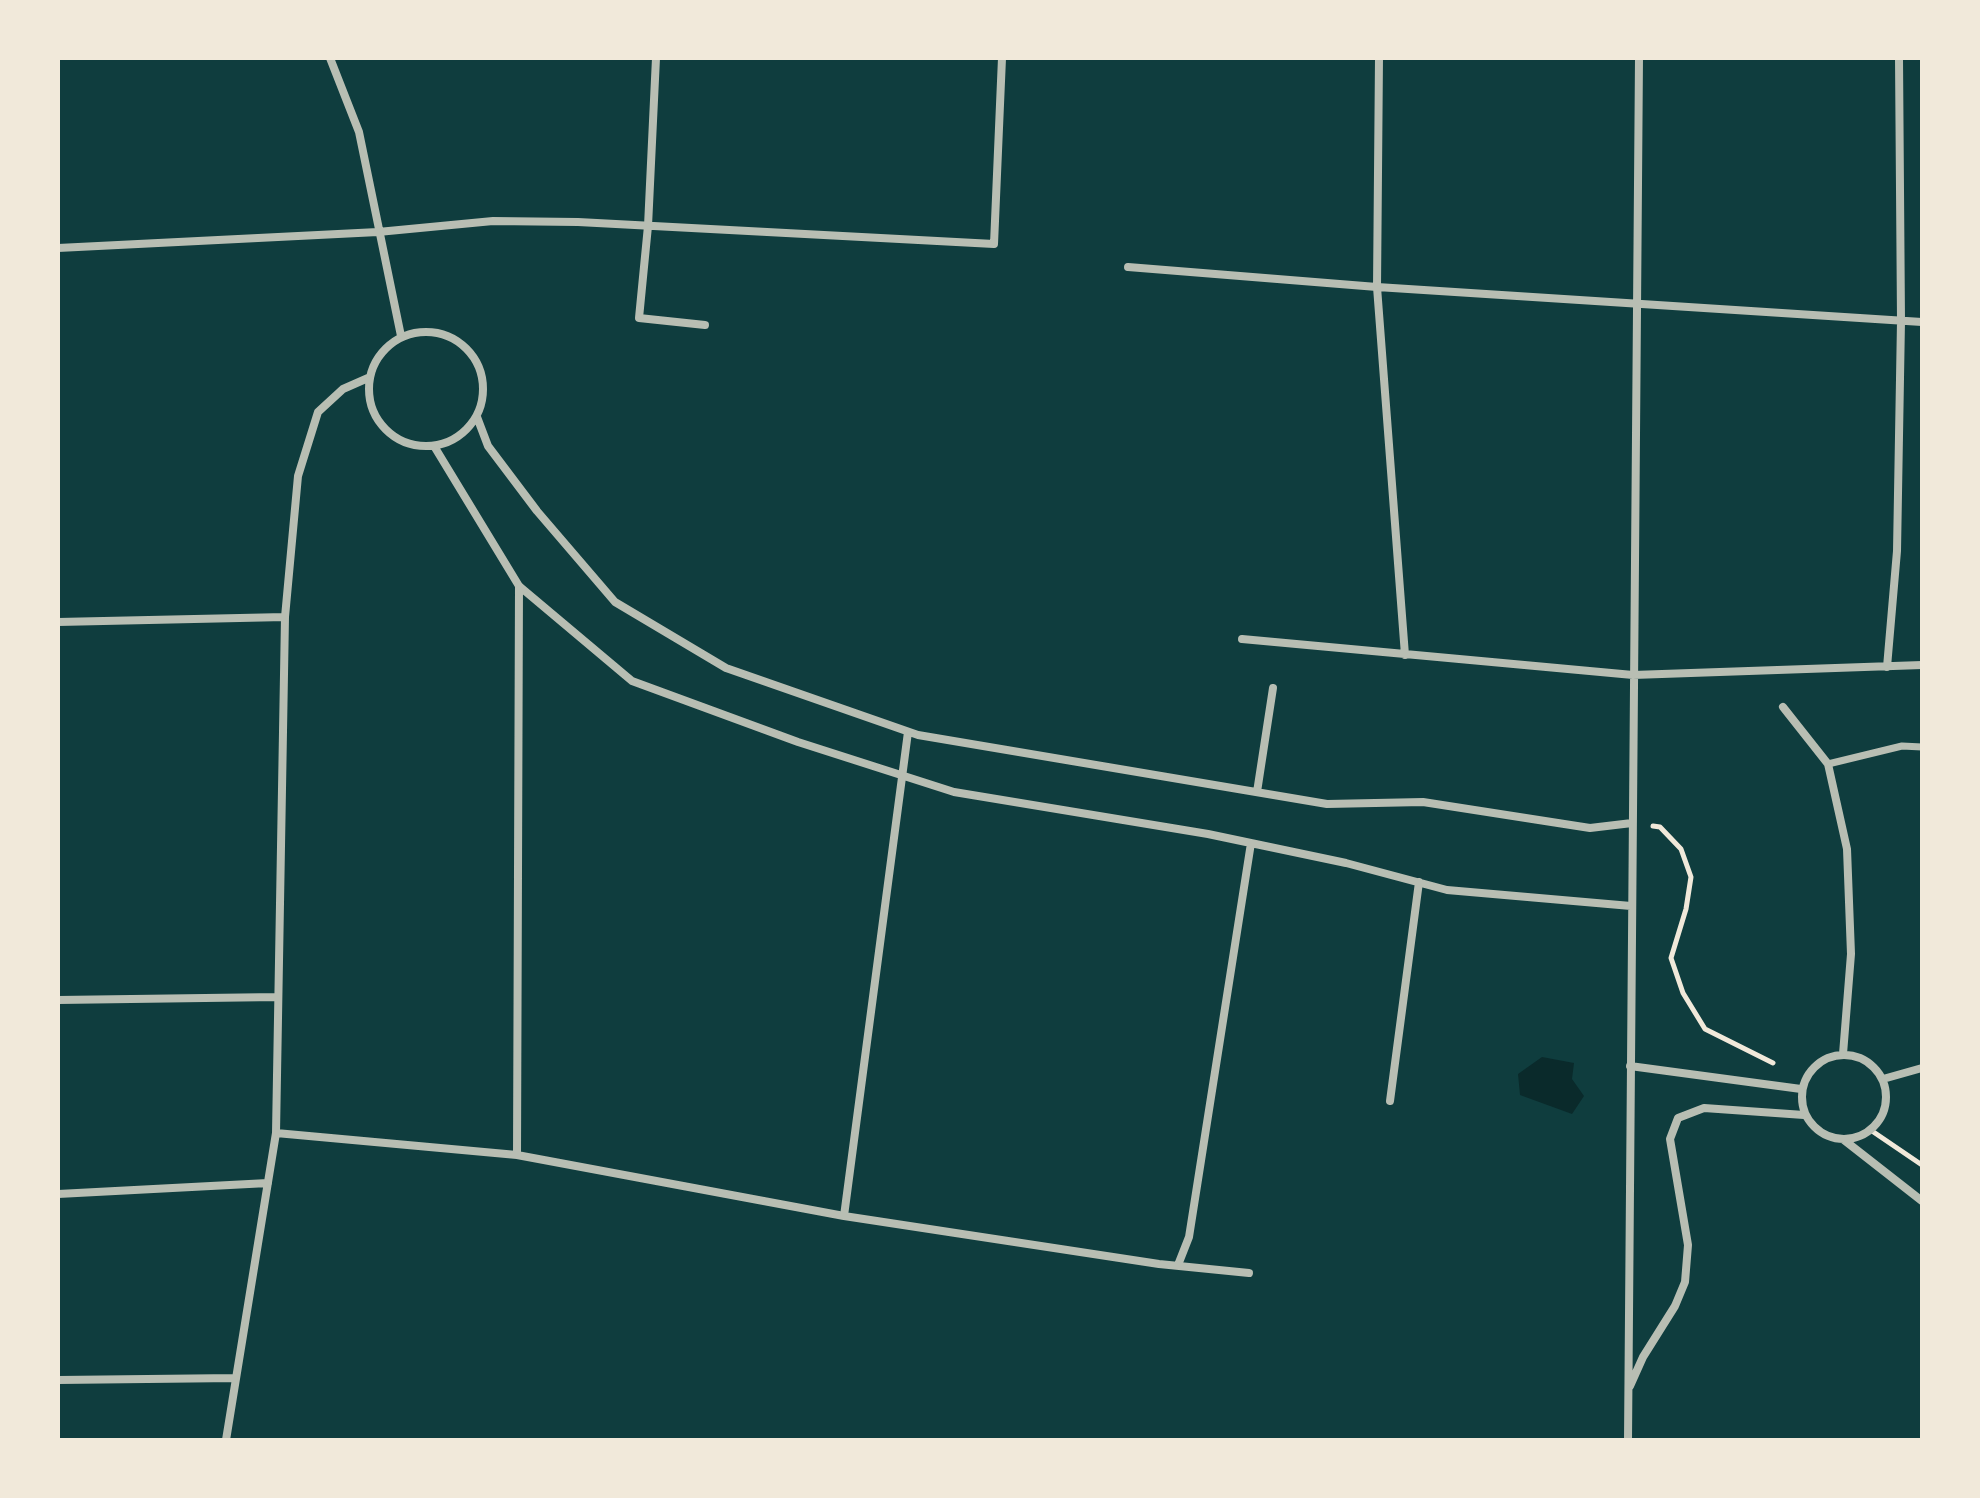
<!DOCTYPE html>
<style>
body{margin:0}
#map{position:relative;width:1980px;height:1498px;overflow:hidden;background:#0f3d3e;font-family:"Alegreya Sans",sans-serif}
canvas{display:block}
.frame{position:absolute;inset:0;border:60px solid #f1e9da;pointer-events:none}
</style>
<div id="map">
<canvas width="1980" height="1498"></canvas>
<div class="frame"></div>
</div>
<script>
const c = document.querySelector('canvas').getContext('2d');
c.lineJoin = 'round';
function paint(path, color) {
  c.fillStyle = color;
  c.fill(path, 'evenodd');
}
function shape(rows) {
  const path = new Path2D();
  for (const r of rows) {
    if (r.length === 3) {
      path.moveTo(r[0] + r[2], r[1]);
      path.arc(r[0], r[1], r[2], 0, 2 * Math.PI);
      continue;
    }
    path.moveTo(r[0], r[1]);
    for (let i = 2; i < r.length; i += 2) path.lineTo(r[i], r[i + 1]);
  }
  return path;
}
function strokePath(path, color, width, dash) {
  c.strokeStyle = color;
  c.lineWidth = width;
  c.lineCap = dash ? 'butt' : 'round';
  c.setLineDash(dash || []);
  c.stroke(path);
}
const water = shape([
 [1542,1057,1574,1063,1572,1079,1584,1096,1572,1114,1520,1095,1518,1074]
]);
const path = shape([
 [1653,826,1660,827,1681,849,1691,877,1686,909,1671,958,1683,993,1705,1029,1773,1063],
 [1872,1131,1922,1165]
]);
const pedestrian = shape([
 [1828,764,1902,746,1922,747]
]);
const minor = shape([
 [330,58,359,132,401,336],
 [656,58,648,226,639,318,705,325],
 [1379,58,1377,287,1405,655],
 [58,248,378,232,493,221,578,222,994,244,1002,58],
 [1128,267,1377,287,1922,322],
 [426,389,57],
 [477,417,488,446,537,511,615,602,726,668,918,735,1327,804,1423,802,1590,828,1632,823],
 [434,446,519,586,632,681,798,742,954,792,1208,834,1346,863,1447,890,1631,906],
 [58,622,285,617],
 [1242,639,1633,675,1922,665],
 [1887,667,1897,551,1901,321,1899,58],
 [1783,707,1828,764,1847,849,1851,954,1843,1054],
 [1257,792,1273,688],
 [58,1000,278,997],
 [1844,1097,42],
 [1630,1066,1801,1089],
 [1883,1079,1922,1068],
 [1390,1101,1419,882],
 [276,1133,517,1155,844,1216,1159,1264,1249,1273],
 [1844,1140,1922,1201],
 [517,1155,519,586],
 [58,1194,268,1183],
 [844,1216,908,732],
 [1178,1265,1189,1237,1251,843],
 [58,1380,236,1378],
 [1630,1386,1643,1357,1675,1306,1685,1282,1688,1245,1670,1139,1678,1118,1704,1108,1804,1115],
 [226,1440,276,1133,285,617,298,476,318,412,343,389,368,378],
 [1628,1440,1639,58]
]);
paint(water, '#0a2a2b');
strokePath(path, '#f1e9da', 5);
strokePath(pedestrian, '#b8beb3', 7);
strokePath(minor, '#b8beb3', 8);
</script>
